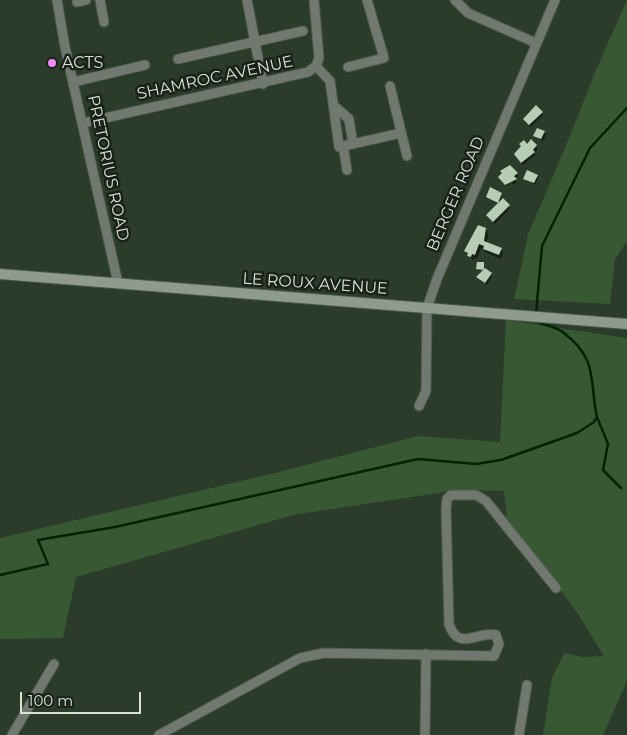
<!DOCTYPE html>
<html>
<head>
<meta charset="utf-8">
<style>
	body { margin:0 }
	#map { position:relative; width:627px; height:735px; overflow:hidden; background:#2c3c2a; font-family:Montserrat,sans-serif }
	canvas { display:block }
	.scale { position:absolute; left:20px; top:692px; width:121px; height:22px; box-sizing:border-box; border:2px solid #d9e3d7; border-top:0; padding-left:6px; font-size:15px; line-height:18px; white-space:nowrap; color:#d9e3d7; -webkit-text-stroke:4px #192119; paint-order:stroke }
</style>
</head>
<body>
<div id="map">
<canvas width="627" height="735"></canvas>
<div class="scale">100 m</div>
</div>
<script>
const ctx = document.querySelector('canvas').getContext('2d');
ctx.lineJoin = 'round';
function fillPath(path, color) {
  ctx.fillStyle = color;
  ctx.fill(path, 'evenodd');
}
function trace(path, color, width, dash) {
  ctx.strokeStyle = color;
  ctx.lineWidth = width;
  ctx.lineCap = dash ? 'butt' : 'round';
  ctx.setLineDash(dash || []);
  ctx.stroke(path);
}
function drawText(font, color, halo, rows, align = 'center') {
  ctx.font = font + ' Montserrat,sans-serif';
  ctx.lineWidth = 5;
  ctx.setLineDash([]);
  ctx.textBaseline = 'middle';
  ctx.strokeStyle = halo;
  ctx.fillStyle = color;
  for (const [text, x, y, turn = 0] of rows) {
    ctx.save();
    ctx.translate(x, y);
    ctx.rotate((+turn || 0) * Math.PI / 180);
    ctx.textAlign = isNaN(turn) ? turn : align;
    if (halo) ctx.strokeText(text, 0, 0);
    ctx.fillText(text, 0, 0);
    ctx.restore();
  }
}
fillPath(new Path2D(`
	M627 0V241L615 259 610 304 514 299 528 235 567 143 596 70Z
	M506 320 627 338V681L603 735H543L552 678 564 653 583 657 604 656 576 611 507 519 504 491 458 490 293 515 76 577 63 638 0 639V538L275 473 418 436 500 442Z`), '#385834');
fillPath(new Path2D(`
	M542 112 543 115 531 127 526 121Z
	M544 132 546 135 543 141 535 136Z
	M531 141 538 149 534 153 535 155 523 165 517 157Z
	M517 174 518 176 515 179 517 182 514 185 511 182 507 186 501 179Z
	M537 176 538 178 535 185 525 178Z
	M501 194 502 199 510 208 495 224 487 216 498 204 487 197Z
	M486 229 488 234 487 243 501 249 503 253 501 259 487 253 481 248 477 259 474 258 473 260 466 251Z
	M491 274 492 276 487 285 478 277Z`), '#0007');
trace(new Path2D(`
	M536 313 542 246 590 148 627 108
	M597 417 608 444 603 470 621 488
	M0 575 48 564 38 540 115 527 418 459 476 464 501 460 577 433 594 422 597 417C589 381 599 360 564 333 556 326 545 326 536 321`), '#002400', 2.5);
fillPath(new Path2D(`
	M536 105 543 112 529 125 523 119Z
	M537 128 545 131 541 139 533 136Z
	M531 139 537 145 533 150 535 152 521 163 514 154 521 146 519 144 524 140 527 144Z
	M510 165 518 173 514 176 517 179 505 185 498 177 502 173 500 171Z
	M527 170 538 175 534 183 523 179Z
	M490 187 502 193 498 203 486 197Z
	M503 198 510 205 493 222 486 215Z
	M478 225 486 228 484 241 502 248 499 255 483 249 484 246 479 244 475 255 472 254 471 257 467 256 468 253 464 251Z
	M477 262H484V270L476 269Z
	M485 268 492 273 485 283 476 277Z`), '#b8cdb6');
const minor = new Path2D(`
	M57 0 65 47 118 283
	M100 0 104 22
	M247 0 263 84
	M455 0 468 13 536 43
	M77 2 86 0
	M178 59 303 31
	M316 66 330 81 339 147 401 133
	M348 67 384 58 367 0
	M73 82 145 65
	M390 86 407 156
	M333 105 349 119 353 144
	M83 123 308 72 316 66 319 58 314 0
	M343 146 347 170
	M419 406 426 391 427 308 437 279 555 0
	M12 735 54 664
	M159 735 300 658 324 653 494 656 499 644 496 635C477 631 458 652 449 624L446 509 447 499 451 495H476L486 501 556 588
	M425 735 426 654
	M519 735 527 685`);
const secondary = new Path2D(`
	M0 274 627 324`);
trace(minor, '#4b5a49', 11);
trace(secondary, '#4b5a49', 12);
trace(minor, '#70786f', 9);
trace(secondary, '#8f9c8d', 10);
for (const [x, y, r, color] of [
	[52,63,5,"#ec8cfb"]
]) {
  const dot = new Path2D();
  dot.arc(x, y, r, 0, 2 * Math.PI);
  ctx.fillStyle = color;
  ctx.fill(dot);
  trace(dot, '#192119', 2);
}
drawText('16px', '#d9e3d7', '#192119', [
	["ACTS",62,63]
], 'left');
drawText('16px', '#d9e3d7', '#192119', [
	["SHAMROC AVENUE",215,78,-12],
	["PRETORIUS ROAD",108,168,78],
	["BERGER ROAD",456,194,-67],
	["LE ROUX AVENUE",315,284,4]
]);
</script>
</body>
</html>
